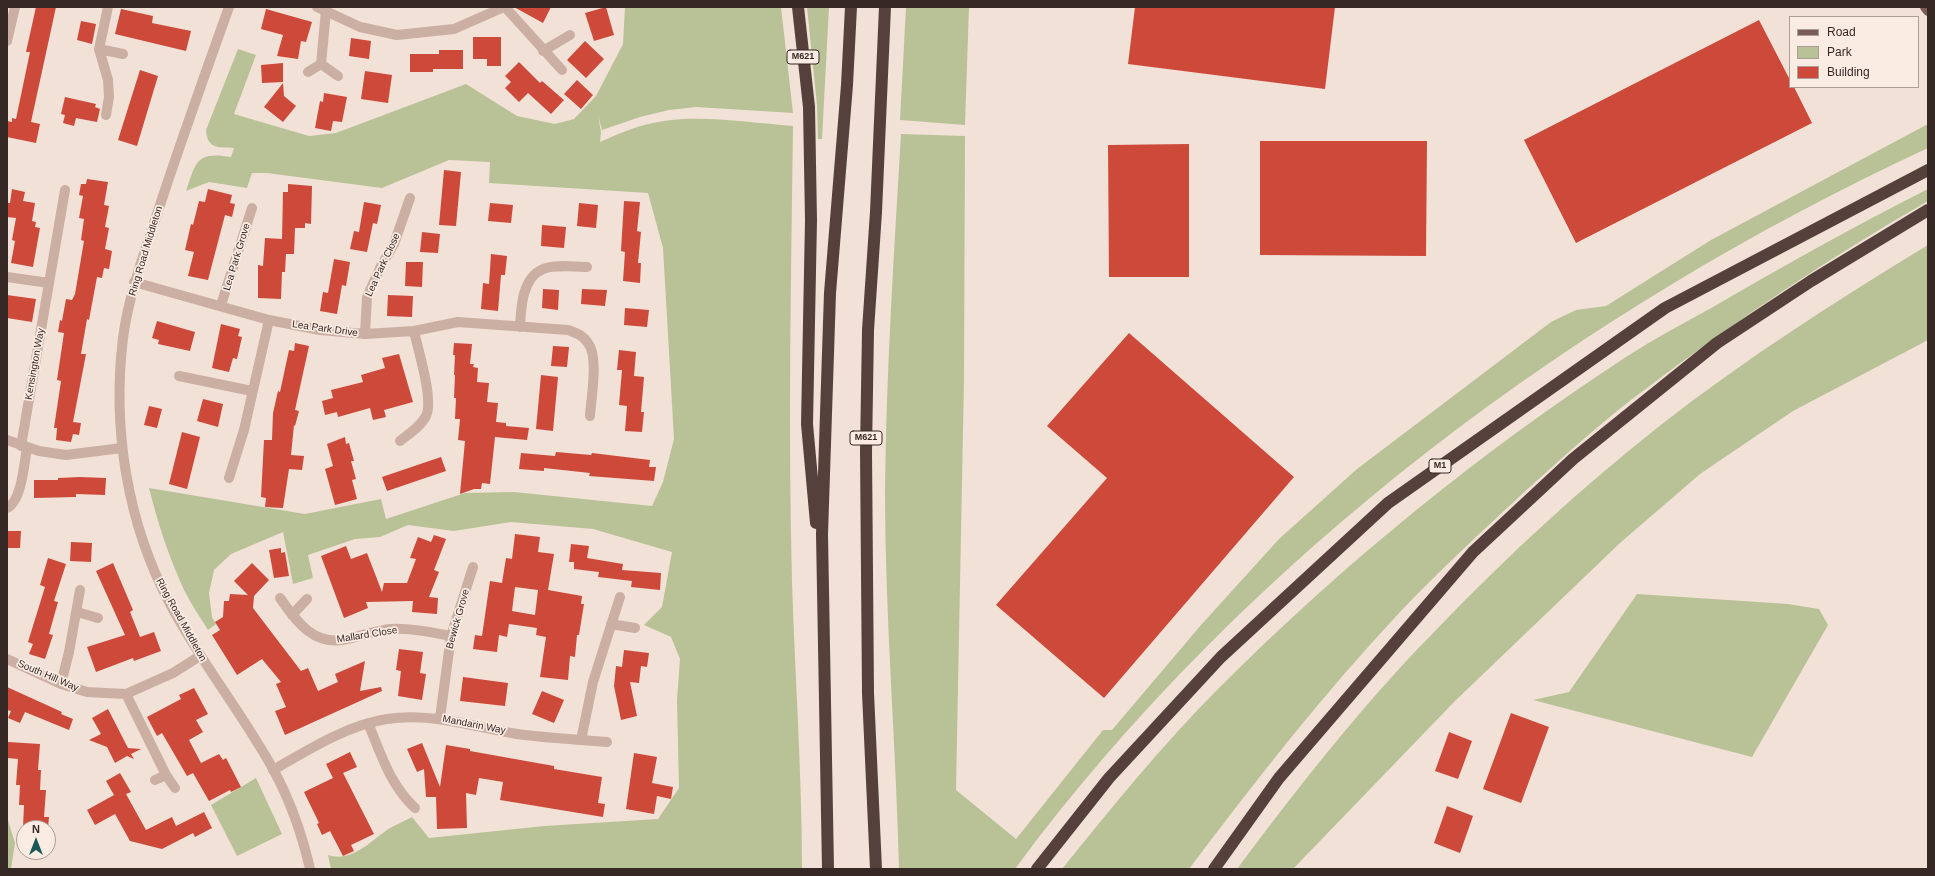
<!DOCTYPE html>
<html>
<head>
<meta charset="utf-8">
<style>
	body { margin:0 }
	#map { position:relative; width:1935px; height:876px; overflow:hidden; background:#f2e1d7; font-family:Helvetica,sans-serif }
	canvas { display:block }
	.frame { position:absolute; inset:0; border:8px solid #352825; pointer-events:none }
	.legend { position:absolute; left:1789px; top:16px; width:130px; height:72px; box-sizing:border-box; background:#faece3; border:1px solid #ab9e97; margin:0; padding:5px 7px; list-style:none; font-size:12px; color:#352825 }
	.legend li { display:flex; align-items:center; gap:8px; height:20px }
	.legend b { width:20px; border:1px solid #ab9e97 }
	.north { position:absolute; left:16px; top:820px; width:40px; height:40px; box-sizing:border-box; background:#faece3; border:1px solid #ab9e97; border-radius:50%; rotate:0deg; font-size:11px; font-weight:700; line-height:16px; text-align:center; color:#352825 }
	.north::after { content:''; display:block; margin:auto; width:14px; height:18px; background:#195854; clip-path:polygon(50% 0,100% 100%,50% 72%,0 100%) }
</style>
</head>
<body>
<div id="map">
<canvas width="1935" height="876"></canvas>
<div class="frame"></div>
<ul class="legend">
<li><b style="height:5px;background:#785c55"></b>Road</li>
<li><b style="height:11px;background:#b9c296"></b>Park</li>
<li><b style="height:11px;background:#cd493a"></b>Building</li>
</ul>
<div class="north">N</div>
</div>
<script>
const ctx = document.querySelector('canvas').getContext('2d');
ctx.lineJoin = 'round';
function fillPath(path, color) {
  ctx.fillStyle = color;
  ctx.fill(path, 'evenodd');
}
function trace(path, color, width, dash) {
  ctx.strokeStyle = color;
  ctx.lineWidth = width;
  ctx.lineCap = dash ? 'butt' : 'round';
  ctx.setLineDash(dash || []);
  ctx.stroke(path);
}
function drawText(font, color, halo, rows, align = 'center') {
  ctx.font = font + ' Helvetica,sans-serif';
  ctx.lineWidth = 3.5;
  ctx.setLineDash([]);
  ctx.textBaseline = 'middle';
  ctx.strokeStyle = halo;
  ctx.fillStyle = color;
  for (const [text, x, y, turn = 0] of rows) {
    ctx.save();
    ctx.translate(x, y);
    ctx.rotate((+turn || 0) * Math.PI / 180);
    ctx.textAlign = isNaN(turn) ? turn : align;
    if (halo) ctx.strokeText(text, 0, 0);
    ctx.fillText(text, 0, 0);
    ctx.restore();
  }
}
fillPath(new Path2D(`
	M625 7H781L793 113 696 107 669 110 640 117 602 130 598 115 601 132 600 142C620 133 641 124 664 121 704 115 751 123 793 126 791 278 788 430 792 582 795 677 802 773 802 869H331L328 855C353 863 371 840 390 828 397 824 405 821 412 817L429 838 544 826 658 819 679 788 677 700 680 659 671 637 644 625 662 607 672 552 593 529 511 522 454 531 408 525 380 537 355 539 308 555 313 578 293 584 283 532 231 554 214 570 209 593 212 617 216 624 208 630C200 617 191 604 184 590 169 557 158 524 149 488L305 514 381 499 386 519 465 493 514 492 652 506 663 482 674 439 663 248 648 193 489 183 490 162 449 160 382 188 267 173H252L247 188 209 182 186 191C196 162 196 151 231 157L234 148C220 147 207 150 206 130L238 49 256 55 234 114 309 136 336 133 466 84 517 116 555 124 574 119 596 96 623 44Z
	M807 7H829L822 139H818L817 105Z
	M906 7H969L965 125 900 120Z
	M1928 124V148C1577 311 1247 556 1015 869H899C896 743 885 618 885 492 886 373 894 253 901 134L965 136 964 379 956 790 1016 839 1103 730H1112L1201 625 1279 539 1357 469 1551 322 1576 310 1606 306 1711 240Z
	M1928 189V201C1831 257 1736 320 1647 388 1602 421 1561 459 1520 496 1479 534 1439 571 1400 612 1324 693 1256 780 1189 869H1062C1112 807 1163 744 1219 688 1343 564 1479 453 1626 357 1654 339 1684 323 1713 307 1783 266 1855 226 1928 189Z
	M1928 245V340L1793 411 1700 474 1620 543 1455 701 1293 869H1237C1299 786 1363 704 1436 630 1506 557 1582 487 1662 424 1747 358 1837 300 1928 245Z
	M1637 594 1788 604 1819 609 1828 625 1752 757 1533 700 1569 692Z
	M256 778 282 834 237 856 211 805Z
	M7 817 15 843 11 869H7Z`), '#b9c296');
fillPath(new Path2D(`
	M36 7H56L31 122 40 124 36 143 7 137V121L12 122V118L16 119 30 52H26Z
	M514 7H551L543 23Z
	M606 7 614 35 594 41 585 13Z
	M1135 7H1335L1325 89 1128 64Z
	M121 9 153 16 152 23 191 31 186 51 115 34Z
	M266 9 312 22 306 42 301 41 298 59 277 56 283 35 261 29Z
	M1759 20 1790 80V87H1794L1812 123 1576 243 1524 140Z
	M81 21 96 24 92 44 77 40Z
	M473 37H501V66H487V59H473Z
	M351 38 371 41 369 59 349 56Z
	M585 41 604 59 586 78 567 60Z
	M439 50H463V69H433V72H410V54H439Z
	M519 62 540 83 542 81 564 100 551 114 528 93 519 102 505 88 511 82 505 76Z
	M283 63V82L262 83 261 65Z
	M140 70 158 76 137 146 118 140Z
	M365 71 392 75 388 103 361 99Z
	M577 80 593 95 581 109 564 94Z
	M283 83 284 96 296 106 283 122 264 107Z
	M324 93 347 97 342 122 333 121 331 131 315 128 320 101 323 102Z
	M65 97 96 104 95 107 100 109 97 122 76 118 74 126 63 123 65 115 61 114Z
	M1260 141H1427L1426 256 1260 255Z
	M1189 144V277H1109L1108 145Z
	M444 170 461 172 456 226 439 225Z
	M87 179 108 182 104 205 109 206 105 227 109 228 105 249 112 251 109 269 104 268 102 278 97 277 89 320 87 319 81 354H86L73 422 81 423 79 435 73 434 71 442 56 440 57 428H54L61 381 57 380 64 333 58 332 60 320 62 321 66 299 72 300 75 294 84 241 81 240 84 219 79 218 83 196 79 195 81 184H86Z
	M288 184 312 186 311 224 305 223V228H295L294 254H286L285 272H282L281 299 258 298V265L263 266 265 238 282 239 283 192H288Z
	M12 189 25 192 23 201 35 203 32 221 36 222 35 227 40 228 33 267 11 263 15 241 12 240 16 218 7 217V203H10Z
	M208 189 232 195 230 203 235 204 232 217 225 215 208 280 188 276 194 252 185 250 191 224 193 225 199 201 205 202Z
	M624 201 640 202 637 231 641 232 638 263H641L640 283 623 281 625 252 621 251Z
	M364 202 381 205 377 224 373 223 367 252 350 249 354 231 359 232Z
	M490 203 513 205 511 223 488 221Z
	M579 203 598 205 596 228 577 226Z
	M542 225 566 227 564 248 541 246Z
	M422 232 440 234 438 253 420 252Z
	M491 254 507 256 505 275H501L498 311 481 309 483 283 489 284Z
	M334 259 350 262 346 286 342 285 337 314 320 311 323 292 328 293Z
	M406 262H423L422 287 405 286Z
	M543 289 559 290 558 310 542 308Z
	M582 289 607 290 605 306 581 304Z
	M7 295 36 299 32 322 7 318Z
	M388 295 413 296 412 317 387 316Z
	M625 308 649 310 647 327 624 325Z
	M157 321 195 332 190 351 158 344 159 340 152 338Z
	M221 324 240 329 238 336 242 337 237 359 233 358 229 372 212 368Z
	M1129 333 1294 477 1104 698 996 605 1107 478 1047 426Z
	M295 343 309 346 295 410 299 411 295 426 294 425 291 455 304 456 302 470 289 469 283 508 265 507 266 498 261 497 264 440H272L273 413 278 391 280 392 289 350 294 351Z
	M454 343 472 344 470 364H474L473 367 478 368 477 382 489 383 487 402 498 403 496 422 506 423V426L529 428 527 440 495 437 490 484 482 483 481 489H474L460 494 465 441 458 440 460 419H455L456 398H454L455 375H454L455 355H453Z
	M553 346 569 347 567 367 551 366Z
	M619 350 636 352 634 376 644 377 641 412H644L642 432 625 431 627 406 619 405 622 370H617Z
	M399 354 413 402 384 410 386 417 373 420 370 408 338 417 337 412 325 415 322 401 333 398 331 390 363 382 361 375 385 368 382 358Z
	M541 375 558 377 553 431 536 429Z
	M203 399 223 404 218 427 197 421Z
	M149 406 162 409 157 428 144 425Z
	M182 432 200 437 187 489 169 484Z
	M345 437 346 444 349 443 354 461H351L356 479 352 480 357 499 335 505 325 469 333 466 327 444Z
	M556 452 591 455 592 453 650 460 649 467H656L654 481 589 476 590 473 544 468V471L519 469 521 453 555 456Z
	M441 457 446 471 387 491 382 477Z
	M80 477 106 478 105 495 76 494V497L34 498V480H58V478Z
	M7 531H21L20 548H7Z
	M515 534 540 537 538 552 554 554 548 590 582 596 581 604H584L579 635H577L575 657 570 656 568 680 540 677 546 637 536 635 537 628 509 624 507 637 499 635 497 652 473 649 475 635 482 636 490 581 502 583 506 558 512 559ZM515 587 538 590 535 615 512 611Z
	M434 535 446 539 434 570 439 572 429 597 438 598 437 614 412 612 413 601 366 602 368 608 344 618 321 556 346 546 351 559 367 553 382 592 384 583H407L416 559 410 558 418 537 431 542Z
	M71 542 92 543 91 562 70 561Z
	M571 544 589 546 587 558 623 564 622 570 661 573 660 590 631 587 632 581 598 577 599 572 574 569V562H569Z
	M281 548V553L285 552 289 576 274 578 269 550Z
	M48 558 66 564 54 601 58 602 49 634 53 635 45 659 29 654 33 644 28 642 45 587 40 585Z
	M113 563 133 610 130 612 140 637 154 632 161 651 134 661 133 658 96 672 87 647 125 635 96 571Z
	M252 563 269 580 254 596 253 608 301 671 308 668 318 691 338 682 335 674 365 661 360 691 381 687 382 691 285 735 275 711 286 707 276 684 281 682 262 659 237 675 212 635 220 630 215 622 223 617 224 601H229L230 594 248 595 234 581Z
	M399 649 423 652 420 673 426 674 422 700 398 696 401 671 396 670Z
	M624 650 649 653 647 667 641 666 639 683 630 682 637 716 621 720 614 686 616 666 622 667Z
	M463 677 508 683 505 706 460 701Z
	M7 687 62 712 61 714 73 719 69 730 25 712 20 723 8 718 11 711 7 710Z
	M194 688 208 714 196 720 203 732 189 740 201 763 219 754 223 760 226 758 241 787 231 792 230 790 209 801 193 773 187 776 162 733 157 736 147 717 181 699 179 695Z
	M542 691 564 700 554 723 532 714Z
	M108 709 128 748 141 749 131 754 134 759 127 756 115 763 107 747 89 740 101 734 92 718Z
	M1511 713 1549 727 1521 803 1483 789Z
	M1449 732 1472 741 1458 779 1435 771Z
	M8 742 40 744 38 770H41L40 790H46L44 817H49L48 828H23L24 805H19L20 785H16L18 759 7 758Z
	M422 743 440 787 446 745 470 749V751L554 766V769L602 777 598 803 605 804 603 817 500 800 503 782 479 778 476 795 466 793 467 828 437 829 436 797H426L424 769 417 772 407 749Z
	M350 752 357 767 343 773 374 834 351 845 354 851 343 856 330 831 322 835 317 824 319 823 304 792 333 778 326 764Z
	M634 753 657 757 652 783 673 787 671 799 657 796 654 814 626 809Z
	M120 773 131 792 126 794 146 830 172 817 176 826 204 812 212 828 195 837 193 833 162 849 130 841 115 814 95 825 87 810 114 795 106 781Z
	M1447 806 1473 816 1460 853 1434 843Z`), '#cd493a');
trace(new Path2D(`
	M317 7 360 27 397 35 454 29 504 7
	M505 7 562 70
	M326 11 321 64 338 76
	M7 41 15 7
	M99 49 123 54
	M543 51 570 35
	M308 72 321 64
	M106 115 109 97 108 80 99 49 108 7
	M7 277 49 283
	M134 282 269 320 320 330 365 334 414 331 458 322 568 330C576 333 583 335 588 343 599 357 591 398 590 416
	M221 305 252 208
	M520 327C521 307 522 278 543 269 556 264 574 267 587 267
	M365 334 367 297 381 266 394 244 410 198
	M179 376 252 391
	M7 440 39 451 66 455 122 448
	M400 441C409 434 421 426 426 416 434 400 418 350 414 331
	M21 446 65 190
	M229 478 244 430 269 320
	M7 508C22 501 24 463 27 448
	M280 598C297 622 314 647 348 639 362 635 376 631 390 629 411 628 430 632 451 636
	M77 612 98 618
	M292 615 307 599
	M611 624 635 628
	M7 659 61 684 87 692 126 694 173 673 200 656
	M61 684 69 652 80 590
	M126 694 166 775 175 788
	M440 718 451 636 473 567
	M368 723C381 754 390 785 415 808
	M581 740 607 742
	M273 770C308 750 347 725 387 719 431 712 474 727 517 734 538 737 560 738 581 740L593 682 620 597
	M155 780 166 775`), '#cbafa2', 10);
trace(new Path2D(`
	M229 7C205 74 181 141 159 208 145 251 129 293 123 338 112 428 127 523 170 604 200 661 242 713 273 769 290 800 302 834 310 869`), '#cbafa2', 10);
trace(new Path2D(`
	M1925 7 1928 11`), '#785c55', 10);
trace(new Path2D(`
	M798 7 809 107 811 220 807 424 816 523
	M828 869 822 534 830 293 847 85 851 7
	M876 869 868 693 866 451 868 330 876 212 885 7
	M1037 869 1109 778 1221 657 1388 503 1665 308 1928 170
	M1214 869 1279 778 1473 552 1573 459 1717 343 1811 281 1928 210`), '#56403c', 12);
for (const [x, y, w] of [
	[803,57,32],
	[866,438,32],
	[1440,466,22]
]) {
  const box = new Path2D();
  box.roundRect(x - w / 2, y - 7, w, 14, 3);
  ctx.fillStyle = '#faece3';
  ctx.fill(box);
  trace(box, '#352825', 1);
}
drawText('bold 9px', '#352825', null, [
	["M621",803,57],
	["M621",866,438],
	["M1",1440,466]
]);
drawText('10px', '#352825', '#faece3', [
	["Ring Road Middleton",146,251,-73],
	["Lea Park Grove",237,257,-73],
	["Lea Park Close",383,265,-65],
	["Lea Park Drive",325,329,8],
	["Kensington Way",35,364,-80],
	["Bewick Grove",458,619,-74],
	["Ring Road Middleton",181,620,61],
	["Mallard Close",367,635,-9],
	["South Hill Way",48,676,23],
	["Mandarin Way",474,725,11]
]);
</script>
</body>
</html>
